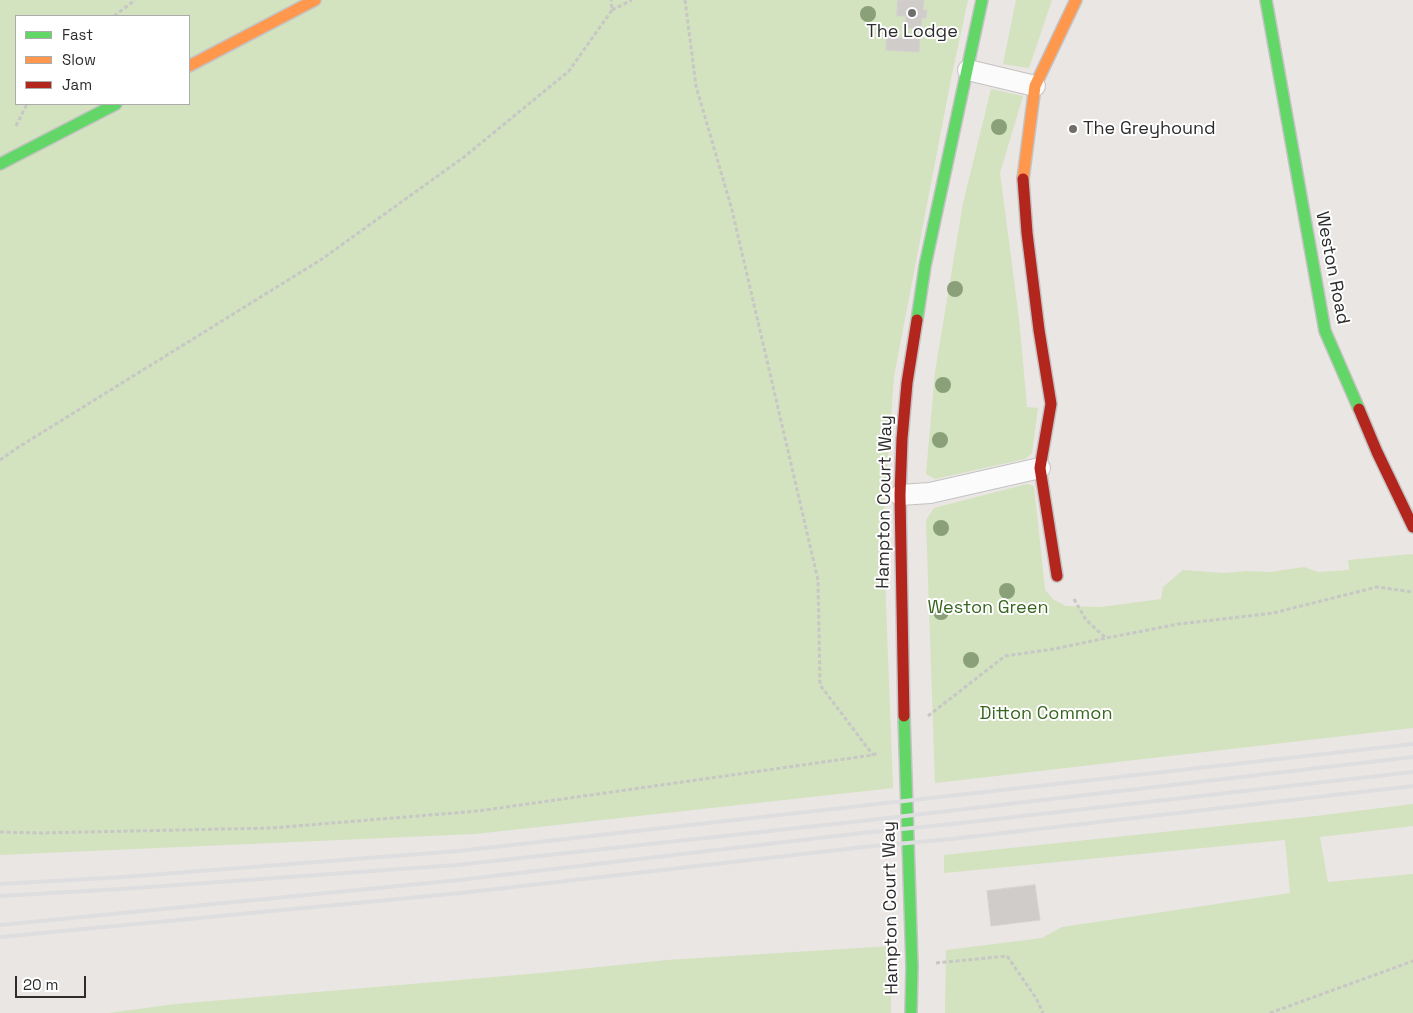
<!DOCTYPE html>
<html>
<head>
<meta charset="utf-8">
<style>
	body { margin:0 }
	#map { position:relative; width:1413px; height:1013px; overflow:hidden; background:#eae6e3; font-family:"Space Grotesk",sans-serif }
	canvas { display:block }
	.legend { position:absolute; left:15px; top:15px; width:175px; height:90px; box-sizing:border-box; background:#fff; border:1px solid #ababab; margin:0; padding:6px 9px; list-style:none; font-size:15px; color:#2d2d2d }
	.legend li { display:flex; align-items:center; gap:10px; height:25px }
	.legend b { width:25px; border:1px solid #ababab }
	.scale { position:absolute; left:15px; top:976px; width:71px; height:22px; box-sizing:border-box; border:2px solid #2d2d2d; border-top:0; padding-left:6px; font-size:15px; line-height:18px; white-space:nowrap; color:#2d2d2d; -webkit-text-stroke:4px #fff; paint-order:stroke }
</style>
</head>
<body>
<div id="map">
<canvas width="1413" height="1013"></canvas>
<ul class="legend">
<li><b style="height:6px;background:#63d668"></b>Fast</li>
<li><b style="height:6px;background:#ff974d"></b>Slow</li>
<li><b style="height:6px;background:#b3261e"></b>Jam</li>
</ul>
<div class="scale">20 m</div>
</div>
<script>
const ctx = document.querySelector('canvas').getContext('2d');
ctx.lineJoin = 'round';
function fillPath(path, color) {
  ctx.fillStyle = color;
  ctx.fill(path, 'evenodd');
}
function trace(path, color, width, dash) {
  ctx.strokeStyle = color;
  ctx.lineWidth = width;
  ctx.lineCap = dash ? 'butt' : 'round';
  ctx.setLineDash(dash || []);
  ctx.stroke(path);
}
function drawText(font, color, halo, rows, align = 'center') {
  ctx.font = font + ' "Space Grotesk",sans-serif';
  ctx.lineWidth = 4;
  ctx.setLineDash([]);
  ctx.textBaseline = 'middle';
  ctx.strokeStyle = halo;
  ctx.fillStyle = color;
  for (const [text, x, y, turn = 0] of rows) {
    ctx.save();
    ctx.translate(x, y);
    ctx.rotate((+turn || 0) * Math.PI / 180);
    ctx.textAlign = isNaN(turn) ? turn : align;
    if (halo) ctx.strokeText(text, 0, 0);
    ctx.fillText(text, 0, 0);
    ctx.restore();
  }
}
fillPath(new Path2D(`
	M0 0H968L952 74 894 376 883 526 893 788 475 834 0 855ZM16 16H189V104H16Z
	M1016 0H1052L1029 68 1003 64Z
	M991 89 1023 96 1000 173 1019 318 1027 407 1038 408 1032 453 1025 459 935 479 926 474 935 372 963 203Z
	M1027 484 1034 486 1045 590 1054 600 1066 606 1101 607 1161 599 1163 587 1183 570 1223 573 1247 571 1270 572 1304 567 1318 572 1349 570 1348 560 1412 554 1413 555V728L935 783 926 520 934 508Z
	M1413 804V826L1320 837 1328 882 1413 874V1013H945L946 950 1042 938 1062 927 1290 893 1285 840 944 873V855L1316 816Z
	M891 946V1013H108L176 1004 541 973 667 960Z`), '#d3e2bf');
const building = new Path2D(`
	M898 0H924L923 10H927L926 18H922L921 29 905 28 906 16H897Z
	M887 37 920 38 919 52 886 50Z
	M1035 885 1040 920 991 926 987 891Z`);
fillPath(building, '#cfccca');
trace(building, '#d5d2cf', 1);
const street = new Path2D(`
	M968 70 1035 86
	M900 495 930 493 1040 468`);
const fast = new Path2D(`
	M1266 0 1325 331 1359 409
	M0 164 116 104
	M917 320 925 266 982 0
	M904 716 912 966 911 1013`);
const slow = new Path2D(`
	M189 66 315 0
	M1023 179 1035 86 1076 0`);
const jam = new Path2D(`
	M1023 179 1027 233 1039 330 1051 404 1040 468 1057 576
	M1359 409 1377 452 1413 527
	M904 716 900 495 902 439 907 383 917 320`);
trace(street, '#c4c3c3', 22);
trace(fast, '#c4c3c3', 14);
trace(slow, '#c4c3c3', 14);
trace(jam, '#c4c3c3', 14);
trace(new Path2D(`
	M685 0 696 86 732 210 818 580 820 685 873 755
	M612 10 632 0
	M114 16 135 0
	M16 126 27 104
	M0 460 17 448 322 259 464 157 569 71 612 10 611 0
	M1074 599 1086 620 1106 638 1179 624 1273 613 1377 587 1413 592
	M928 716 1005 656 1054 649 1106 638
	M0 832 40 833 272 828 478 811 873 755 879 752
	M936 963 1007 956 1036 998 1043 1013
	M1270 1013 1413 961`), '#c7c7c6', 3, [4, 2.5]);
trace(street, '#fcfbfb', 20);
trace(fast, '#63d668', 11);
trace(slow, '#ff974d', 11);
trace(jam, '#b3261e', 11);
trace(new Path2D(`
	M0 884 123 877 458 851 1413 744
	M0 896 121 889 456 865 862 821 1413 757
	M0 925 459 880 862 833 952 824 1413 772
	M0 937 461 893 864 847 951 839 1413 786`), '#dedee0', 4);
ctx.fillStyle = '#89a078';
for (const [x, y] of [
	[868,14],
	[999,127],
	[955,289],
	[943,385],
	[940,440],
	[941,528],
	[1007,591],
	[941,612],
	[971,660]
]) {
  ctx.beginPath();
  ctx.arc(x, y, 8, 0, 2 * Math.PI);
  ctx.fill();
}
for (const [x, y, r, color] of [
	[912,13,5,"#6f6e6d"],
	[1073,129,5,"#6f6e6d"]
]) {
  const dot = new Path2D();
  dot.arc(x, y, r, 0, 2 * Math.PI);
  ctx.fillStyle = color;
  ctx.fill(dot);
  trace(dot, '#fff', 2);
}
drawText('18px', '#2d2d2d', '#fff', [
	["The Lodge",912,32],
	["The Greyhound",1083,129,"left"]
]);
drawText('18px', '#2d2d2d', '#fff', [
	["Weston Road",1332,268,79],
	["Hampton Court Way",885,502,-89],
	["Hampton Court Way",891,908,-91]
]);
drawText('18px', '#396620', '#fff', [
	["Weston Green",988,608],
	["Ditton Common",1046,714]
]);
</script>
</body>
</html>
